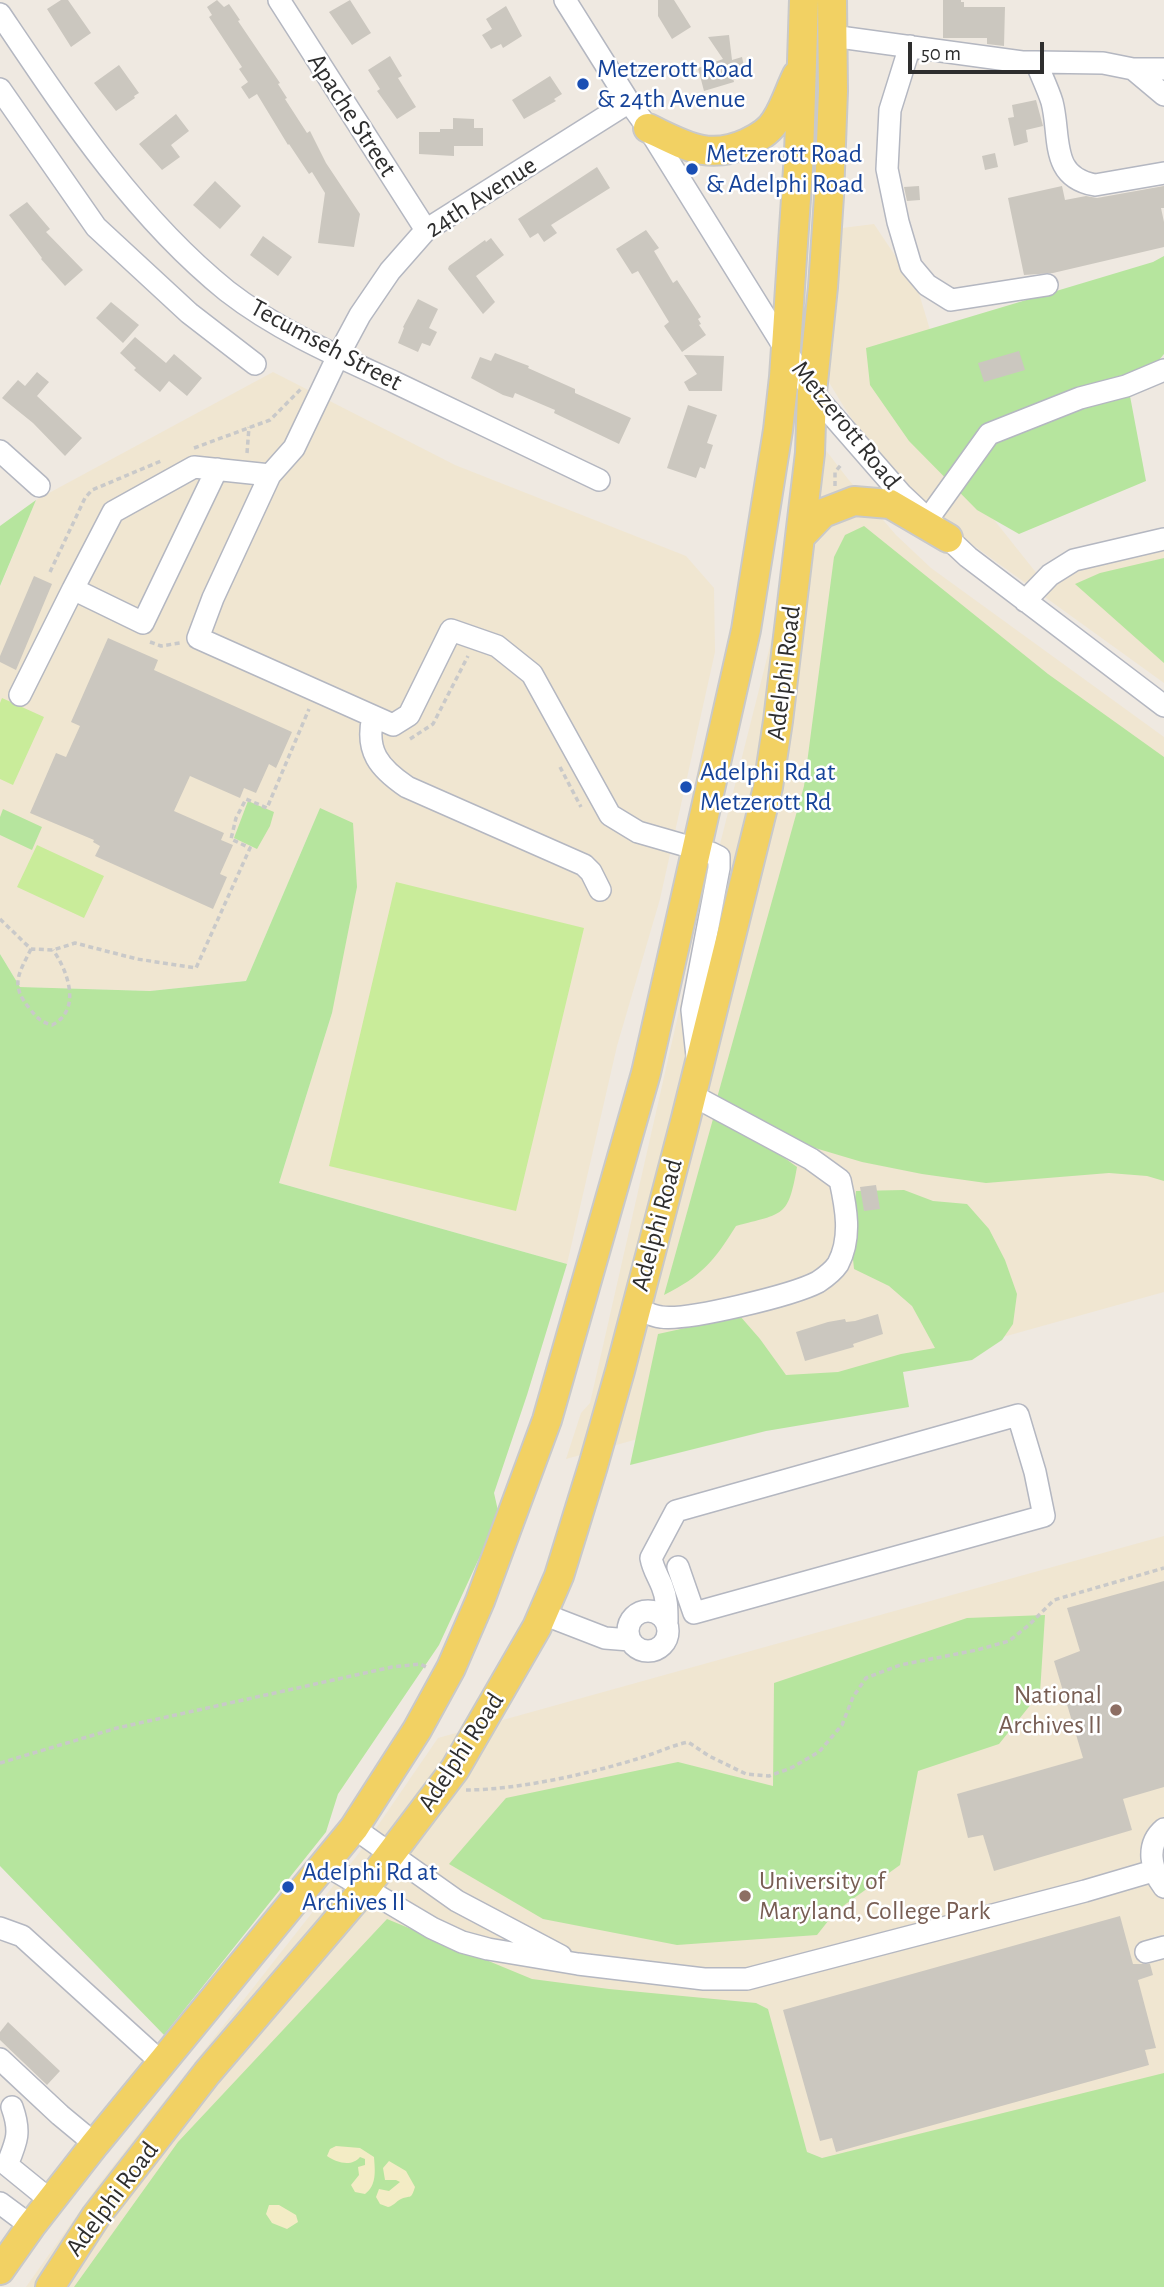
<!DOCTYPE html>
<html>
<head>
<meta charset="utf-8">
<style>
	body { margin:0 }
	#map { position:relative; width:1164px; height:2287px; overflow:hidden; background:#efe9e1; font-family:"Alegreya Sans",sans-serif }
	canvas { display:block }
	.scale { position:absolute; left:908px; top:42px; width:136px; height:32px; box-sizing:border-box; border:4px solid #2e2e2e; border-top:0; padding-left:9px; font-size:21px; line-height:24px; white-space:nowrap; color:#2e2e2e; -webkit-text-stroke:5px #fff; paint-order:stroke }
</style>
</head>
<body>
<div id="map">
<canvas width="1164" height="2287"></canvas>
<div class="scale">50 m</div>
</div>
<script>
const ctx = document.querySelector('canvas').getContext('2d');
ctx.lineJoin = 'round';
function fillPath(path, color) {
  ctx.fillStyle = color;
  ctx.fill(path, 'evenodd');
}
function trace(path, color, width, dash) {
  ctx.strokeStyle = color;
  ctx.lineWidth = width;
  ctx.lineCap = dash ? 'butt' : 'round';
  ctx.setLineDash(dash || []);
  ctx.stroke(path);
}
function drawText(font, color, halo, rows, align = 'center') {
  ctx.font = font + ' "Alegreya Sans",sans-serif';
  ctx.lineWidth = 5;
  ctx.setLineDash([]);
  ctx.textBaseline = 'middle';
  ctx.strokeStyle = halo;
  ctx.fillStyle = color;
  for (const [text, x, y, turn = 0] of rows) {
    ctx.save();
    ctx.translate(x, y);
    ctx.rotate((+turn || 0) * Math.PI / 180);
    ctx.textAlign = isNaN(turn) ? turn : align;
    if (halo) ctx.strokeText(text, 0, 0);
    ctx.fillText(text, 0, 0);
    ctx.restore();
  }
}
fillPath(new Path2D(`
	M874 224 918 290 983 506 1038 575 1164 532V683L952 530 924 506 862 434 844 407 827 379 818 231Z
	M273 372 455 465 686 556 714 588 715 652 660 899 617 1046 567 1264 279 1183 332 1013 320 808 246 981 150 991 20 987 0 954V587L36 500Z
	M821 444 848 479 896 535 931 568 1164 737V1292L566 1459 581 1413 590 1403 689 967Z
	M1164 1536V2287H26L99 2184 359 1853 438 1738Z`), '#f0e6d1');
fillPath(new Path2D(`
	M1164 256V354L1130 396 1146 481 1019 534 977 510 909 441 870 385 866 348 1153 262Z
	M36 500 0 586V526Z
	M864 526 1048 674 1164 757V1181L1147 1176 1109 1173 986 1183 922 1174 862 1162 815 1148 717 1098 804 786 834 557 845 535Z
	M1164 558V663L1075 584 1100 573Z
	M248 801 274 812 270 826 257 849 234 838Z
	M320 808 353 823 357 887 332 1013 279 1183 567 1264 527 1395 494 1493 499 1515 439 1645 338 1794 326 1832 164 2035 0 1866V954L20 987 150 991 246 981Z
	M3 809 42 827 32 850 0 835V817Z
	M713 1119 764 1143 797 1167C788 1218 784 1213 736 1226 714 1261 702 1276 664 1295Z
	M904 1190 933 1201 967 1204 989 1229 1005 1260 1017 1294 1013 1324 1002 1340 972 1360 903 1372 909 1407 766 1431 630 1465 658 1334 740 1316 760 1339 786 1375 838 1372 901 1354 935 1348 912 1306 889 1286 854 1269 851 1239 856 1191Z
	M1045 1615 1040 1693 999 1744 918 1771 900 1865 836 1911 817 1935 677 1945 543 1919 449 1864 506 1798 678 1762 773 1786 774 1683 967 1618Z
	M387 1919 532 1979 609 1989 756 2003 768 2009 807 2152 822 2158 1164 2073V2287H74L178 2142Z`), '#b6e59e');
fillPath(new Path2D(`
	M336 2146 360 2148 374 2157C375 2171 377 2185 365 2194L355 2192 351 2185 359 2175 358 2167 365 2165V2159L360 2157C352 2167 337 2163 327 2156L330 2149Z
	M389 2161 406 2171 415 2187C411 2200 411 2195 401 2199 396 2201 394 2206 388 2207L380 2204 376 2197 379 2189 389 2191 400 2182 396 2180H385L383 2168Z
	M269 2205H279L296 2215 298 2222 287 2229 272 2223 266 2214Z`), '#f3ecc5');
fillPath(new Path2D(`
	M2 698 44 717 13 785 0 779V703Z
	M37 845 104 876 84 918 17 887Z
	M396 882 584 928 516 1211 329 1166Z`), '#c9ec9a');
fillPath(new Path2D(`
	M61 0H68L91 33 71 47 47 9Z
	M217 0 224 7 229 4 240 20 238 21 280 83 278 84 287 98 285 99 307 133 310 131 326 163 360 214 354 247 318 243 325 193 312 172 309 174 289 144 288 145 257 94 249 99 241 87 248 82 239 69 242 67 209 17 212 15 207 7Z
	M350 0 371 33 352 45 329 12Z
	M658 0H674L691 27 672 39 658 16Z
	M943 0H961V2H964V7H1005L1004 46 987 44V38H943Z
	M506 6 522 36 503 48 501 44 491 49 482 35 492 29 486 19Z
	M729 35 732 60 742 57 745 71 732 74 734 82 704 91 698 68 723 59 708 37Z
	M390 56 402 76 398 78 416 107 397 119 377 91 380 89 368 70Z
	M119 65 139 93 134 96 135 98 116 111 94 83Z
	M550 76 562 94 554 99 556 101 524 119 512 100Z
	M1036 100 1043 126 1026 130 1028 142 1014 146 1008 118 1014 117 1012 105Z
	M176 114 189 131 171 145 180 157 162 170 139 144Z
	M453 118 474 119V128H483V146H454V156L419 154V132H440V129H453Z
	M995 153 998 167 985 170 982 156Z
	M597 167 610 188 551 225 557 233 544 242 538 233 530 238 518 219Z
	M215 181 241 206 220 229 193 205Z
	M919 186 920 200 907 201 904 187Z
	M1062 186 1065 200 1086 196 1097 198 1164 186V208H1161L1164 222V247L1053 273 1024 275 1008 198Z
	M27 202 50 229 46 232 83 270 65 286 41 259 42 258 9 215Z
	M646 230 659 248 654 251 673 283 677 280 701 317 698 319 701 324 699 325 706 335 682 352 664 326 669 322 638 271 632 274 616 249Z
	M263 236 292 257 278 276 250 255Z
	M491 238 504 255 476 276 495 302 483 314 448 269 449 266 485 240 486 242Z
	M418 299 438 309 429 328 437 332 430 346 422 343 418 352 398 343 404 328 403 327Z
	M111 302 139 325 123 343 96 318Z
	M135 337 166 363 174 354 202 378 187 396 169 381 160 392 134 370 136 368 120 353Z
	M1019 351 1025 370 984 382 978 363Z
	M495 353 529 366 528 368 575 389V393L631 418 619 444 554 413 555 410 515 393 513 398 503 395 471 378 480 357 491 361Z
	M684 355 724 356 722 391H689L684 382 697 374Z
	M37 372 49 382 37 396 82 438 65 456 33 423 2 398 18 380 25 386Z
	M688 405 717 415 707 443 713 445 705 469 700 467 696 478 667 468Z
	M34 576 52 584 16 670 0 662V656Z
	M108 638 158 660 154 670 292 732 276 768 269 764 256 793 244 788 240 798 190 776 174 811 224 833 221 840 233 845 220 874 227 877 213 909 95 856 100 846 93 842 94 840 30 813 56 753 66 757 80 726 71 722Z
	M876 1185 880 1209 864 1211 860 1187Z
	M878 1314 883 1334 853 1344 854 1347 805 1361 796 1332 828 1322 845 1319 846 1322 855 1321Z
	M1164 1581V1787L1123 1799 1132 1830 994 1871 983 1835 968 1838 957 1794 1083 1758 1054 1661 1080 1651 1067 1608Z
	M1120 1916 1133 1964H1150L1153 1975 1138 1980 1156 2048 1145 2050 1149 2065 836 2152 832 2138 820 2141 783 2010Z
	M8 2022 60 2071 47 2085 0 2040V2032Z`), '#cbc7bf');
const minor = new Path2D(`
	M279 0 426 230
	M565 0 629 102 648 128 812 392 901 494 968 557 1164 706
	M0 14C66 112 134 216 227 291 277 330 337 356 394 382 462 415 531 447 599 480
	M832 36 1022 62H1036C1041 75 1048 89 1052 102 1061 136 1049 177 1095 185L1164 173
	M910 46 890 110 887 169 898 222 911 266 927 285 951 300 1047 285
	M1036 62 1103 63 1133 69 1164 95
	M1133 69H1164
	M0 89 96 227 189 313 255 364
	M629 102 426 230 390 271 360 315 338 356 294 448 270 475 213 598 198 638 393 725 409 715 451 630 497 646 532 674 610 815 638 832 711 853 719 857V868L692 1010 697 1056
	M0 451 39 486
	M217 469 143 623 73 589 113 512 194 467 270 475
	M928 519 989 434 1080 398 1126 386 1164 370
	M1025 601 1050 575 1074 560 1164 539
	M20 695 73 589
	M373 717C365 751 379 768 407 787L584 865 591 872 600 890
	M635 1308C643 1311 652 1316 661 1317 688 1321 793 1295 818 1282 824 1278 834 1270 838 1264 852 1238 846 1207 840 1180L811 1159 692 1095
	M628 1631a20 20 0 1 1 40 0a20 20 0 1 1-40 0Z
	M543 1614 605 1638 630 1640
	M667 1622C667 1609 667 1598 662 1586 658 1576 653 1569 651 1558L676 1511 1018 1415 1035 1472 1044 1516 694 1613 678 1567
	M354 1828 457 1901 561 1956
	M1164 1829C1145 1845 1151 1870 1164 1887
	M324 1864 432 1928 462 1942 488 1949 578 1964 704 1979H747L1085 1891 1153 1871
	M0 1928 22 1936 161 2062
	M1146 1952 1164 1947
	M0 2059 60 2115 95 2144
	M12 2107C21 2132 17 2141 7 2165L50 2200
	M0 2203 31 2226`);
const major = new Path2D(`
	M648 128C684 145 708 161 747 143 758 138 770 131 776 120 785 106 790 89 797 75
	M800 537 823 513 854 501 890 504 948 538
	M0 2270 31 2226 95 2144 354 1828 417 1730 451 1668 480 1601 547 1420 646 1073 746 630 778 430 784 377 799 154 804 0
	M50 2287 96 2216 207 2073 365 1888 455 1769 537 1627 559 1576 593 1466 620 1371 686 1118 768 787 778 721 810 453 812 392 823 287 829 196 833 91 832 0`);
trace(minor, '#b4b7c1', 24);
trace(major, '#c9c9c9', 32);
trace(new Path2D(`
	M194 448 270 420 301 389
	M247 453 249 427
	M835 486V472L841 465
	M50 572 85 498 92 490 161 461
	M150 642 161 646 180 643
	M410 739 433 724 468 656
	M560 767 581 807
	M0 919 31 949 53 950 75 943 137 959 196 968 250 848 231 839 236 818 246 799 267 808 309 709
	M31 949C18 975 10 985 30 1009 37 1018 41 1022 52 1025 82 1010 68 971 53 950
	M0 1763 117 1728 392 1667 420 1664 426 1667
	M466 1790C516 1790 588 1774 637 1759 654 1754 670 1746 688 1742L709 1756 746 1774 769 1776 791 1768 819 1752 842 1725 853 1697 866 1678 900 1665 977 1650 1009 1641 1029 1625 1054 1600 1164 1568`), '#c9c9c9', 3.5, [5, 3.5]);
trace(minor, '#fff', 21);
trace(major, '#f2d163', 28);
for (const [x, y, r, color] of [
	[583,84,7,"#1a4fb4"],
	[692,169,7,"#1a4fb4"],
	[686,787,7,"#1a4fb4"],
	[1116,1710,7,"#8d6e63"],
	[288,1887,7,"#1a4fb4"],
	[745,1896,7,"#8d6e63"]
]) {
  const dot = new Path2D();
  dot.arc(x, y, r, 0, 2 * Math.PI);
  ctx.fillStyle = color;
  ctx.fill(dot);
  trace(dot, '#fff', 2.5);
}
drawText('26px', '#164399', '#fff', [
	["Metzerott Road",597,69],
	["& 24th Avenue",597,99],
	["Metzerott Road",706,154],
	["& Adelphi Road",706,184],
	["Adelphi Rd at",700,772],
	["Metzerott Rd",700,802],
	["Adelphi Rd at",302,1872],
	["Archives II",302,1902]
], 'left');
drawText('26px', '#2e2e2e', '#fff', [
	["Apache Street",352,115,57],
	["24th Avenue",481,197,-33],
	["Tecumseh Street",326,345,28],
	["Metzerott Road",846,425,51],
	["Adelphi Road",784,673,-83],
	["Adelphi Road",657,1225,-75],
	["Adelphi Road",461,1752,-57],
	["Adelphi Road",112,2199,-53]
]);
drawText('26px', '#785e54', '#fff', [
	["National",1102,1695],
	["Archives II",1102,1725],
	["University of",759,1881,"left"],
	["Maryland, College Park",759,1911,"left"]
], 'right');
</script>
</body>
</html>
